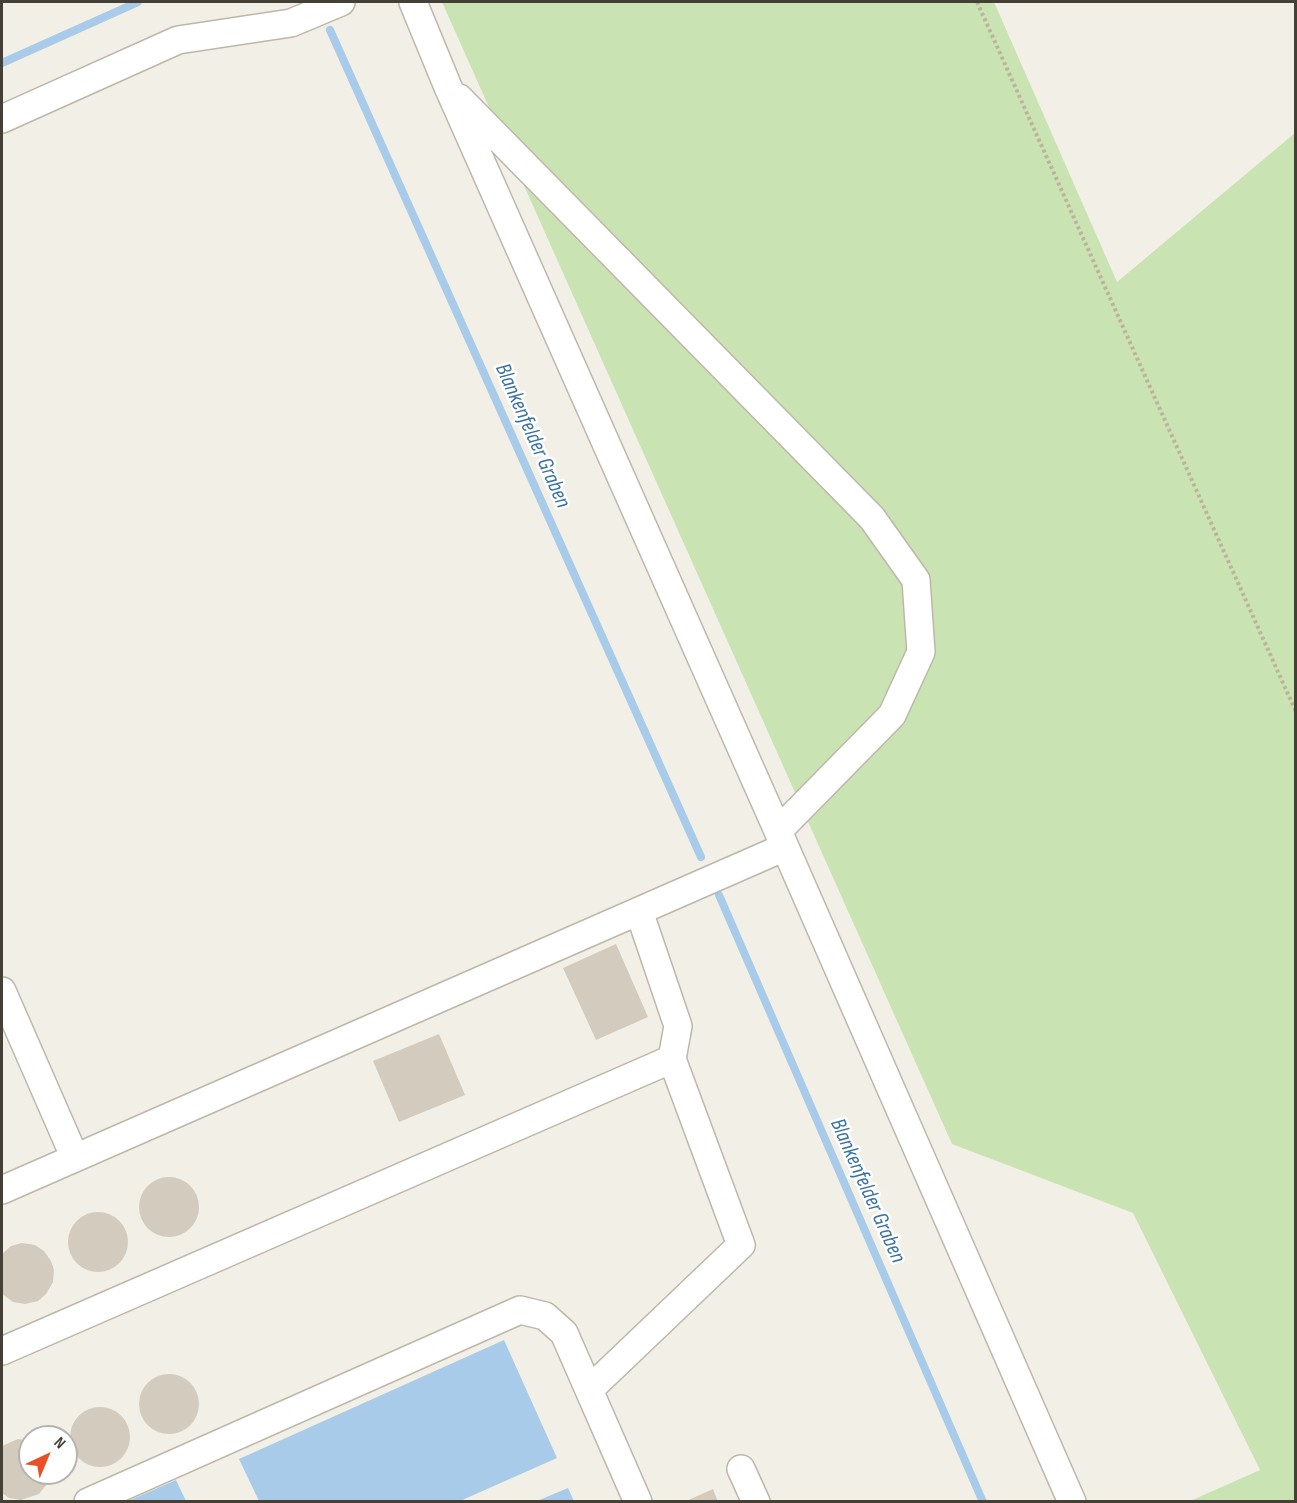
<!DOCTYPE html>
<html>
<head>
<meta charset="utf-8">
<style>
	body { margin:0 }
	#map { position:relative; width:1297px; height:1503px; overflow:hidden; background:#f2efe7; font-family:"Sofia Sans Condensed",sans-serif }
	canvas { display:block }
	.frame { position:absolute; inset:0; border:3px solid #444036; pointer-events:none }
	.north { position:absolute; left:18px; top:1425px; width:60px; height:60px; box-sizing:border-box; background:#fff; border:2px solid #b4b3af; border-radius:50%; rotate:44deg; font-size:16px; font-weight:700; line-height:24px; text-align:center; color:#444036 }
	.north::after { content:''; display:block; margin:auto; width:21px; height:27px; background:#e85028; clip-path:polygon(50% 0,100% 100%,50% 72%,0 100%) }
</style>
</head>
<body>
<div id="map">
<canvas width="1297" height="1503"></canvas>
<div class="frame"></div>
<div class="north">N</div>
</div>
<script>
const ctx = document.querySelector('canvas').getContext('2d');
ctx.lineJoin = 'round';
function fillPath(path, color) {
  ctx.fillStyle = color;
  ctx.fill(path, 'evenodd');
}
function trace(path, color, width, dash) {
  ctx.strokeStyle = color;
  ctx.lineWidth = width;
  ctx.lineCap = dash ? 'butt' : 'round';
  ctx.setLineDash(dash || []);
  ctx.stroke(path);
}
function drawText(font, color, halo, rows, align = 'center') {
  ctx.font = font + ' "Sofia Sans Condensed",sans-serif';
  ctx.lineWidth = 5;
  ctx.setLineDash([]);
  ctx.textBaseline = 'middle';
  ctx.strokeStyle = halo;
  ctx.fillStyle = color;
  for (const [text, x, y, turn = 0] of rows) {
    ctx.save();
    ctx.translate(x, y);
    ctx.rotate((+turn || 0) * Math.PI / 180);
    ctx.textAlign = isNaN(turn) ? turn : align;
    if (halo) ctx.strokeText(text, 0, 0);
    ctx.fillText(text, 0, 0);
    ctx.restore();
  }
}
fillPath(new Path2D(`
	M442 2H994L1117 282 1295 133V1501H1190L1260 1470 1133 1213 952 1144Z`), '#cae3b3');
fillPath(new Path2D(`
	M504 1340 557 1458 460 1501H259L239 1459Z
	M176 1480 186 1501H128Z
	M568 1488 574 1501H537Z`), '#a8cbea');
trace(new Path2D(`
	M330 30 701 857
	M2 63 138 2
	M719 895 983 1502`), '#a8cbea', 8);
fillPath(new Path2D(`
	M616 944 648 1017 596 1040 563 968Z
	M439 1034 465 1095 399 1122 373 1061Z
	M139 1207a30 30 0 1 1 60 0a30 30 0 1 1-60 0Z
	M68 1242a30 30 0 1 1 60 0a30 30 0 1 1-60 0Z
	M22 1243 35 1245 44 1251 51 1261 54 1270 53 1282 46 1294 38 1301 25 1304 13 1302 2 1294V1254L11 1246Z
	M139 1404a30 30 0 1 1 60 0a30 30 0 1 1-60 0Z
	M70 1437a30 30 0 1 1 60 0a30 30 0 1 1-60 0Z
	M18 1439 30 1441V1473H51L47 1484 39 1494 21 1500 9 1498 2 1493V1446Z
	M713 1489 718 1502H684Z`), '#d3cbbd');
const minor = new Path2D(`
	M413 2 448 87 778 831 1072 1502
	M459 98 872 518 916 580 921 652 892 715 778 831
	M2 119 178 40 291 23 341 2
	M2 991 75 1158
	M2 1190 785 847
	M2 1351 672 1059
	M589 1390 741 1245 672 1059 678 1026 639 911
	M741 1469 756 1502
	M88 1502 520 1310 545 1316 564 1333 638 1502`);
trace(minor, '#bdb7aa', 30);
trace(new Path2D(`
	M977 2 1296 712`), '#bdb39d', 4, [3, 3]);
trace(minor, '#fff', 27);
drawText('italic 22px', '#3872a7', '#fff', [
	["Blankenfelder Graben",532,436,66],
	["Blankenfelder Graben",867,1191,66]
]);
</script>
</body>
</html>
